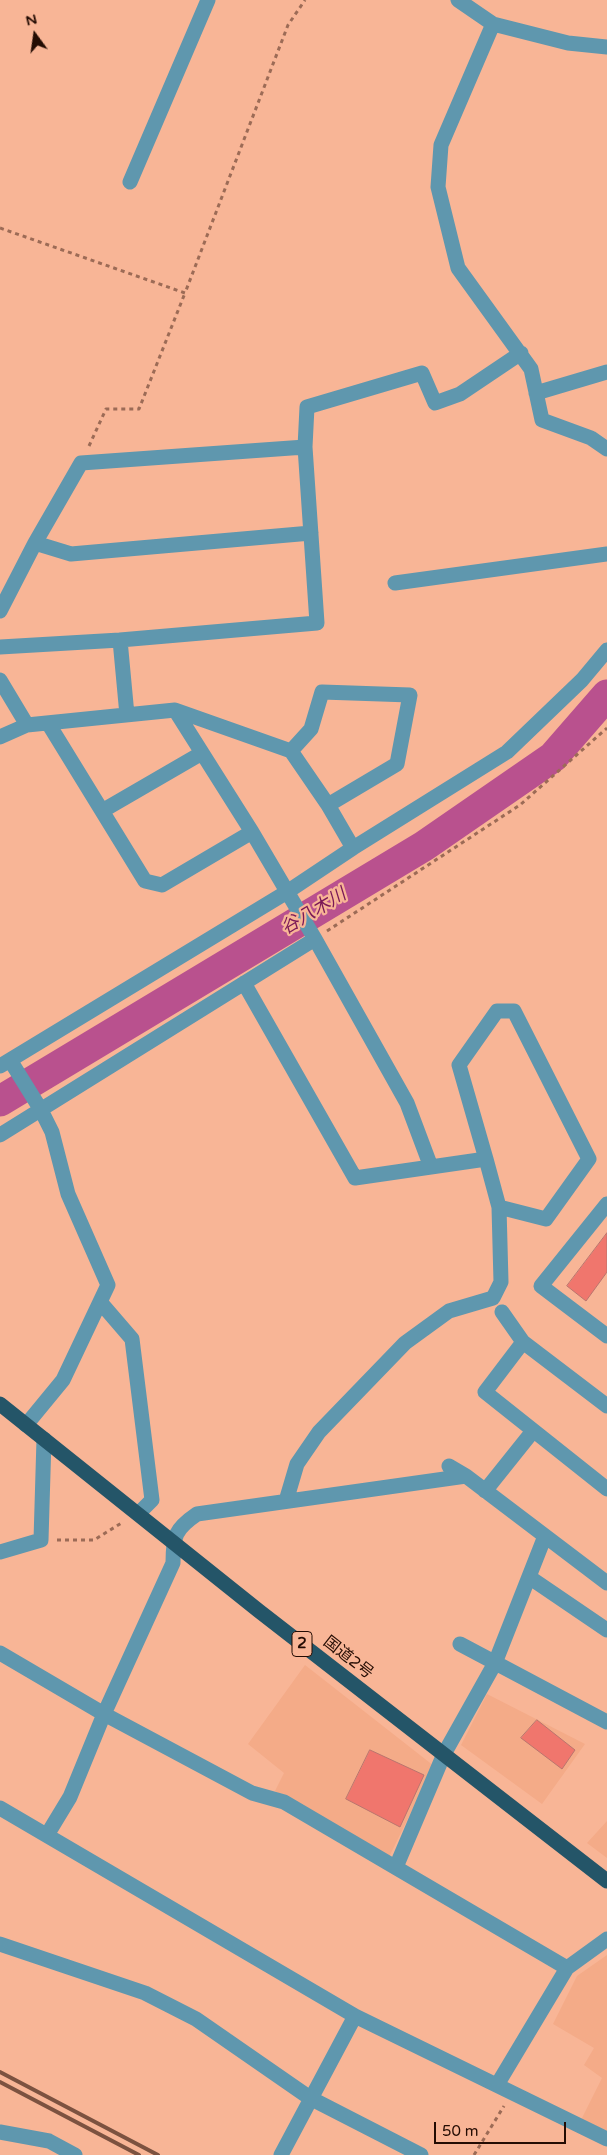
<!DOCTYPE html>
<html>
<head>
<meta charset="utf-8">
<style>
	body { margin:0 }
	#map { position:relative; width:607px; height:2155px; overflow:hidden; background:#f8b596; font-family:"Varela Round",sans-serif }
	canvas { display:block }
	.north { position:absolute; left:10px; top:10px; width:50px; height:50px; -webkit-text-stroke:4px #f8b596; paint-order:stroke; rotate:346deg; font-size:14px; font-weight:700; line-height:20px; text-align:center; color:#240c03 }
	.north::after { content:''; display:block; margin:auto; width:18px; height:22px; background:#240c03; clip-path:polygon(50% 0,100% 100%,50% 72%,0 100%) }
	.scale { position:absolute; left:434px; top:2122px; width:132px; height:22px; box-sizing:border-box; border:2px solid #240c03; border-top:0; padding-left:6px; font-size:15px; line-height:18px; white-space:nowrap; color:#240c03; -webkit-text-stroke:4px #f8b596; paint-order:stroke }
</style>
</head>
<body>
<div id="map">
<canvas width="607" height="2155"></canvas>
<div class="north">N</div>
<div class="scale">50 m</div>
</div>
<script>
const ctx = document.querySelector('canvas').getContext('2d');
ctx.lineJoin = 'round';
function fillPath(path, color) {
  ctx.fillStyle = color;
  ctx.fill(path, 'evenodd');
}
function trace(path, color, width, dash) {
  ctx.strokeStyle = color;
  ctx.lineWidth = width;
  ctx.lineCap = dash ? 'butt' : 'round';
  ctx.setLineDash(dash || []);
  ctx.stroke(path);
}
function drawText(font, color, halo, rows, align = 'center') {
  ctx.font = font + ' "Varela Round","Noto Sans JP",sans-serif';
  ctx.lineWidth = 4.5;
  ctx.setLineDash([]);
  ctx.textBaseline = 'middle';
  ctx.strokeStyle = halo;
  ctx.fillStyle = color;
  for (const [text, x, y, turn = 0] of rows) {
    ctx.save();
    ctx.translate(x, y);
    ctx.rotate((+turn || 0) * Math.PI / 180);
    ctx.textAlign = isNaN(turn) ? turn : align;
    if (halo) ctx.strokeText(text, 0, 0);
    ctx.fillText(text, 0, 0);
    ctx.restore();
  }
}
fillPath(new Path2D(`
	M305 1665 434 1766 389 1857 275 1791 284 1773 248 1744Z
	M487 1694 585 1744 542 1804 461 1745Z
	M607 1821V1858L587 1843Z
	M607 1955V2131L581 2120 602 2078 584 2065 594 2048 553 2024 577 1976Z`), '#f4ab88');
trace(new Path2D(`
	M0 1101 424 846 553 757 607 695`), '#b9518e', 31);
const building = new Path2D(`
	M607 1233V1272L586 1301 567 1286Z
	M537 1720 575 1750 562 1769 521 1738Z
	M370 1750 424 1775 400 1827 346 1799Z`);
fillPath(building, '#f0766d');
trace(building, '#ba756e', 1);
trace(new Path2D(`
	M0 228 185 293 288 25 305 0
	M89 446 106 409H139L185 293
	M327 931 520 805 607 728
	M57 1540H94L123 1522
	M474 2155 504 2106`), '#9c6b56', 3, [4, 4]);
trace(new Path2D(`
	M458 0 493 24 568 43 607 47
	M493 24 441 145 438 187 458 268 531 369 542 420 591 438 607 449
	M130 182 208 0
	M536 393 607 372
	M35 543 71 554 311 533
	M395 583 607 554
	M0 611 35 543 81 463 305 447 307 407 422 373 435 403 460 394 521 353
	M0 647 120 640
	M0 680 27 725
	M175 710 252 832 315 939 407 1103 431 1167
	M127 715 120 640 317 623 305 447
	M48 723 145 881 162 885 252 832
	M0 737 27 725 175 710 291 751 328 805 353 848
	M291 751 311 729 322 692 410 695 397 764 328 805
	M102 811 202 753
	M244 983 355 1178 486 1159 499 1207 501 1282 493 1298 449 1311 405 1343 319 1432 297 1464 286 1501
	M10 1060 41 1110 52 1132 68 1194 108 1285 63 1380 26 1425
	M0 1066 287 892 353 848 507 752 582 680 607 650
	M0 1135 315 939
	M486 1159 459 1065 497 1011H514L589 1159 546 1219 499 1207
	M607 1204 541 1286 607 1336
	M101 1303 132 1339 152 1500 139 1513
	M502 1312 523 1342 607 1406
	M523 1342 485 1392 607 1489
	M449 1466 466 1476 607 1583
	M485 1491 533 1431
	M0 1552 41 1540 44 1439
	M529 1577 607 1630
	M460 1644 607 1722
	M0 1653 104 1714 252 1793 284 1802 567 1968
	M0 1808 355 2016 607 2139
	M47 1835 70 1797 104 1714 173 1563C173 1536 175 1529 197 1514L466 1476
	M396 1867 444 1754 495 1663 545 1536
	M0 1944 145 1993 196 2019 310 2098 421 2155
	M497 2085 567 1968 607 1939
	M0 2132 49 2141 75 2155
	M281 2155 355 2016`), '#5f97ae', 15);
trace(new Path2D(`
	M0 1404 259 1611 607 1881`), '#245568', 15);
trace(new Path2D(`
	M0 2072 158 2155
	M0 2082 139 2155`), '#7c5240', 4);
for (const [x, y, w] of [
	[302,1644,20]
]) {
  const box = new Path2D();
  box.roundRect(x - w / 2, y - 12.5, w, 25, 4);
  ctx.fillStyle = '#f8b596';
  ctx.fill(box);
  trace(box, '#240c03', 1);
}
drawText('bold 15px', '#240c03', null, [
	["2",302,1644]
]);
drawText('16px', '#240c03', '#f8b596', [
	["国道2号",348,1658,38]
]);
drawText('italic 18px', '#7a1857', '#f8b596', [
	["谷八木川",314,912,-31]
]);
</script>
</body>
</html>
